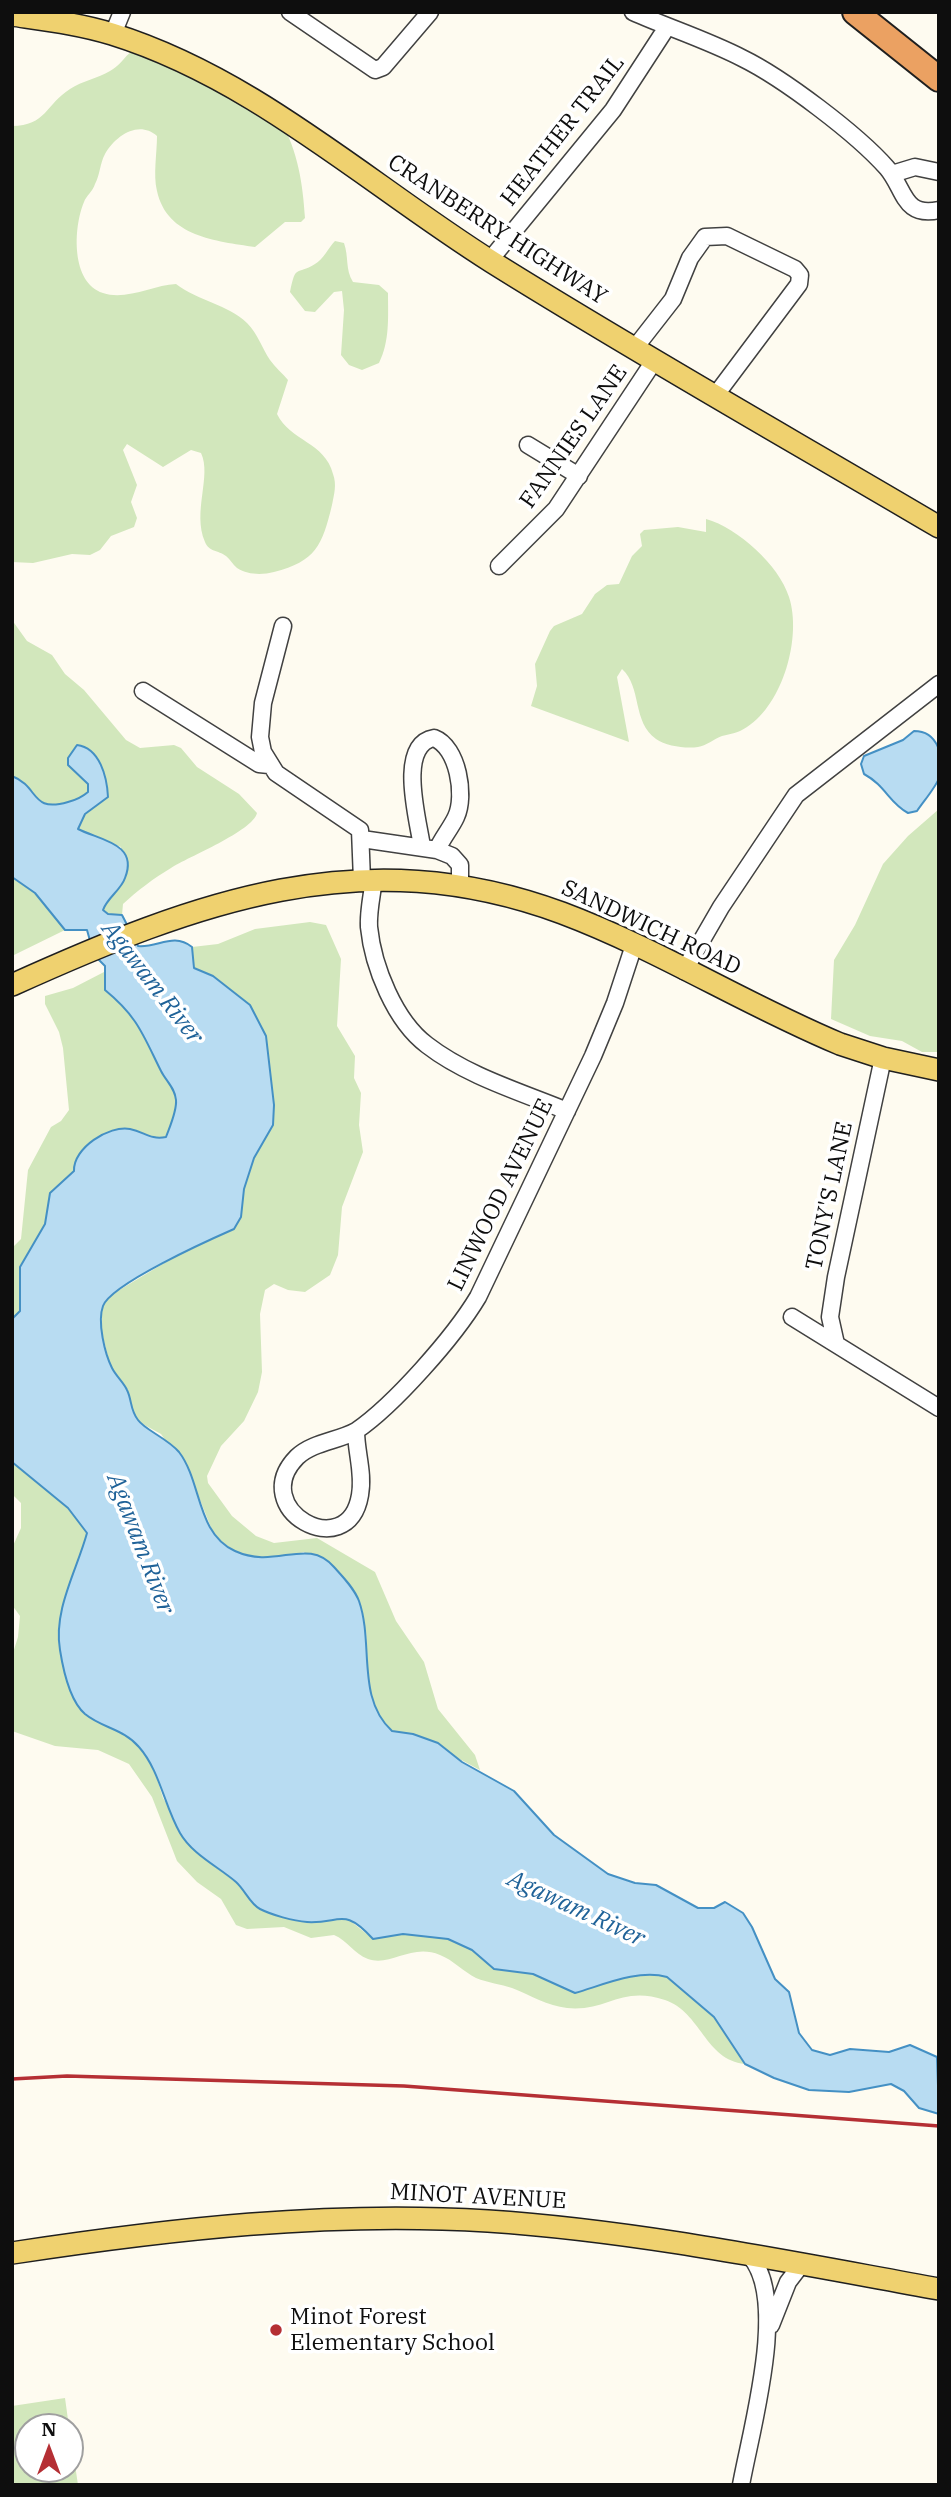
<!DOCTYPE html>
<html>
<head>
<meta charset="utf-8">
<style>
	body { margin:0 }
	#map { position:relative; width:951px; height:2497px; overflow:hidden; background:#fefbf0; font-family:"IBM Plex Serif",serif }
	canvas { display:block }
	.frame { position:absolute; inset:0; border:14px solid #0e0e0e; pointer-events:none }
	.north { position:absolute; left:14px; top:2413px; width:70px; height:70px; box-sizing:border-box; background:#fff; border:2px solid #9f9f9f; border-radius:50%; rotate:0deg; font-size:19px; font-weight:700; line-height:28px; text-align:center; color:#0e0e0e }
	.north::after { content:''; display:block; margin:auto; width:24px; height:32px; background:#b52f34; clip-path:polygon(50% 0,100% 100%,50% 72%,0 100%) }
</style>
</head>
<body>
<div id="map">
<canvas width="951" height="2497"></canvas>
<div class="frame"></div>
<div class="north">N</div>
</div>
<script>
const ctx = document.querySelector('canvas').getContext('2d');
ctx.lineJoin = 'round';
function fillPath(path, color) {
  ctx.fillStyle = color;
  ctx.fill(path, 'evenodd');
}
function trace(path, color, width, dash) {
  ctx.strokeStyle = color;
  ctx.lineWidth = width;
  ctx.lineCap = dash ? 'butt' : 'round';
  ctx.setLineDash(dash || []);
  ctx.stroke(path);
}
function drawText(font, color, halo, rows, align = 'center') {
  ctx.font = font + ' "IBM Plex Serif",serif';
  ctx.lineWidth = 7;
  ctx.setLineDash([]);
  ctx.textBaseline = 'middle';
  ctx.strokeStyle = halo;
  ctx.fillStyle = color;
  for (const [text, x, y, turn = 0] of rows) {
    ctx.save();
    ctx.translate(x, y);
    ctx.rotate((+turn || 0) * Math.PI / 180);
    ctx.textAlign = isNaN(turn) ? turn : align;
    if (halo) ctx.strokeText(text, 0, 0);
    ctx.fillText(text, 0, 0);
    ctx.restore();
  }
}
fillPath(new Path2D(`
	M145 46 281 122C298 151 303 185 305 218L301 222H285L255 247C216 241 167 237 157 191 153 175 157 153 157 136 139 120 116 135 105 154 100 163 100 175 95 184 93 191 86 196 84 202 73 228 71 283 103 293 126 301 153 285 176 284 198 301 227 304 247 323 258 334 262 348 270 360 275 367 283 374 288 380L277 414C290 441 325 442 333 474 337 485 334 494 332 505 322 546 316 561 274 572 262 575 248 575 237 568 233 565 230 559 226 556 218 550 209 552 205 542 192 512 212 476 201 453L191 450 163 467 127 444 123 450 137 485 131 502 137 518 134 527 111 536 100 550 90 555 72 554 33 563 12 562V126C46 126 46 104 70 89 82 81 98 78 110 71 126 62 124 51 145 46Z
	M335 241 344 243C349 257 345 269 353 282L379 285 388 293C388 317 390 341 379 363L362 370 349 365 341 355 344 310 342 291 334 292 315 312 305 311 290 292C296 263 296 276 315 264 323 260 329 247 335 241Z
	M706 519C738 528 779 565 789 597 802 637 783 704 747 727 738 733 731 734 722 736 714 739 706 746 698 747 686 749 666 746 656 739 632 722 642 687 622 669L617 677 629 742 531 706 537 686 535 664 550 631 554 626 582 614 595 594 607 585 619 584 632 556 642 546 640 534 644 530 678 527 706 532Z
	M12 620 27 641 52 655 65 674 84 690 126 740 140 748 174 745 181 748 197 767 239 794 257 813C253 831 188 857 171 868 154 878 137 891 123 904L122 915H108L103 910 110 896 125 878 121 847 77 829 85 814 108 797 97 757 68 765 88 784V792C81 798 76 800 68 802 30 813 40 787 12 776Z
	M939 809V1052H922L902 1041 870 1036 831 1019 834 960 855 925 883 864 908 836Z
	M12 877 35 893 65 930 14 955Z
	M310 922 326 925 341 959 337 1026 355 1056 354 1078 361 1093 359 1125 363 1152 342 1207 338 1255 330 1275 305 1292 288 1290 274 1284 265 1290 260 1314 262 1372 258 1392 244 1421 221 1446 207 1476 208 1483 232 1516 256 1536 274 1543 317 1538 375 1572 396 1621 424 1662 438 1709 475 1755 480 1770 413 1734 392 1731 386 1726 376 1713 369 1690 366 1630 304 1552 283 1558H255L235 1551 222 1542 212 1530 190 1475 161 1434 139 1422 130 1407 128 1390 110 1365 102 1333V1307L111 1295 241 1217 244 1189 254 1158 273 1125 266 1036 250 1005 213 976 194 968 192 947 218 944 255 929Z
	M104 972 105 990C138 1017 143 1035 161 1071 166 1081 175 1088 176 1100 177 1111 170 1126 167 1137L154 1140 131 1129 50 1193 45 1224 20 1266V1311L12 1319V1248L21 1239 28 1170 51 1127 61 1121 69 1110 63 1048 59 1032 45 1004V996L73 988Z
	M12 1462 68 1508 87 1532 78 1565 85 1714 120 1730 139 1746 154 1769 163 1798 197 1853 238 1884 256 1906 307 1922 331 1918 348 1919 373 1939 403 1934 448 1939 472 1950 494 1969 533 1974 575 1993C603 1985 638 1969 667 1977L714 2017 745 2064C705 2060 701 2012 665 2000 621 1985 607 2012 567 2008 548 2006 530 1995 512 1988 501 1984 488 1983 476 1978 464 1972 453 1960 440 1955 411 1943 391 1967 368 1959 354 1954 347 1940 334 1935L311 1938 284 1927 247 1929 236 1925 221 1899 197 1882 177 1861 152 1797 129 1764 98 1750 55 1746 12 1731V1656L18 1637 20 1616 12 1605V1548L21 1528V1503L12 1494Z
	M65 2398 69 2427H28V2469H70V2431L78 2485H12V2406Z`), '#d2e7bc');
const water = new Path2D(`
	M914 731C938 731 945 757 939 778 936 787 923 802 917 811L908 813C889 803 886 786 864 774L861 764 864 756 903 740Z
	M77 745C100 748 107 777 108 797L85 814 78 829C99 840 139 843 125 878 121 890 107 898 103 910L108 914 122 915 138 946C158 948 173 932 192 947L194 968 213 976 250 1005 266 1036 274 1105 273 1125 254 1158 244 1189 241 1217 234 1229C209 1240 111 1284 103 1306 97 1322 105 1354 112 1368 116 1376 124 1383 127 1390 132 1400 130 1410 138 1420 145 1430 167 1438 179 1452 202 1482 196 1533 235 1551 276 1570 307 1536 334 1567 343 1577 354 1588 359 1601 374 1644 356 1698 392 1731L413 1734 438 1743 462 1762 514 1791 554 1835 608 1874 635 1883 656 1885 698 1908H714L725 1902 743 1913 752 1927 775 1979 789 1992 799 2033 812 2050 830 2055 850 2049 889 2052 910 2045 937 2057 939 2114 919 2108 904 2091 891 2084 849 2092 809 2090 774 2078 745 2064 714 2017 667 1977C638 1969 603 1985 575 1993L533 1974 494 1969 472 1950 448 1939 403 1934 373 1939C343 1906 341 1924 307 1922 293 1921 272 1915 260 1909 250 1904 245 1890 236 1882 217 1866 192 1854 180 1833 164 1805 160 1771 139 1747 124 1729 102 1728 85 1714 70 1701 63 1669 60 1650 53 1610 77 1570 87 1533L68 1508 12 1462V1319L20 1311V1267L45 1224 50 1193 74 1171C73 1148 109 1125 130 1129 145 1132 150 1140 166 1137 170 1126 177 1111 176 1100 175 1088 166 1081 161 1071 143 1035 138 1017 105 990V966L94 955 87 930H65L35 893 12 877V776C40 787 30 813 68 802 76 800 81 798 88 792V784L68 765V758Z`);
fillPath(water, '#b8dcf2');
trace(water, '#4490c4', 2);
const minor = new Path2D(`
	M290 12 375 70 383 67 430 12
	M633 12C669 28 707 40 742 58 783 78 857 134 887 168 905 189 903 218 939 210
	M113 34 122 12
	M892 174 915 167 939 172
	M490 260 613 110 667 27
	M634 349 673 299 690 258 705 237 727 236 795 269 800 275 799 284 715 396
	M528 445 579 476
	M499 566 556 509 654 361
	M283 626 263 703 260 737 263 752 276 773 360 830 362 880
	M143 691 259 764 269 765
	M362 839 437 850 452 856 460 865V886
	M422 847C419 823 396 745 434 738 458 747 466 796 456 817 451 828 442 838 437 850
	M374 879C372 895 368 912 369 927 373 967 395 1021 427 1045 467 1076 521 1092 567 1111
	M684 971 721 907 796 795 939 684
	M792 1317 939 1408
	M836 1344 830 1317 836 1277 883 1058
	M356 1431C338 1441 313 1442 297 1457 246 1509 348 1566 360 1495 364 1473 356 1452 356 1431 394 1405 454 1337 478 1297L593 1056 615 1003 634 945
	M771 2325 788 2282 801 2265
	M741 2485C751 2429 789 2300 750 2256`);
const major = new Path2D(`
	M12 15C46 20 80 24 112 34 254 78 368 184 492 262 639 354 790 439 939 527
	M12 985C196 902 362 839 562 913 658 949 746 1005 840 1044L883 1058 939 1070
	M12 2253C170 2229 328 2211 488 2221 639 2231 789 2262 939 2289`);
const highway = new Path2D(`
	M855 12 939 79`);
trace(minor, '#414141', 19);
trace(major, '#1f1f1f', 24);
trace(highway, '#1f1f1f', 28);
trace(minor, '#fff', 16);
trace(major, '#efd16f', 21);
trace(highway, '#eba162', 24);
trace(new Path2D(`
	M12 2079 67 2076 404 2086 939 2126`), '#b52f34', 3.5);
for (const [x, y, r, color] of [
	[276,2330,7,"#b52f34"]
]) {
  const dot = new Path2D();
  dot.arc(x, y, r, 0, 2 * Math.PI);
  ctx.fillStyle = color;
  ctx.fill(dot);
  trace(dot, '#fff', 2.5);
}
drawText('23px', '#0e0e0e', '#fff', [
	["HEATHER TRAIL",563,131,-52],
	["CRANBERRY HIGHWAY",497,230,33],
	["FANNIES LANE",574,437,-55],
	["SANDWICH ROAD",651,928,25],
	["LINWOOD AVENUE",501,1195,-64],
	["TONY'S LANE",830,1196,-78],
	["MINOT AVENUE",478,2197,3]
]);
drawText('23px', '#0e0e0e', '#fff', [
	["Minot Forest",290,2317],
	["Elementary School",290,2343]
], 'left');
drawText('italic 24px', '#1f6298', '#fff', [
	["Agawam River",152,983,52],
	["Agawam River",140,1544,69],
	["Agawam River",576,1909,25]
]);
</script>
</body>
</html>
